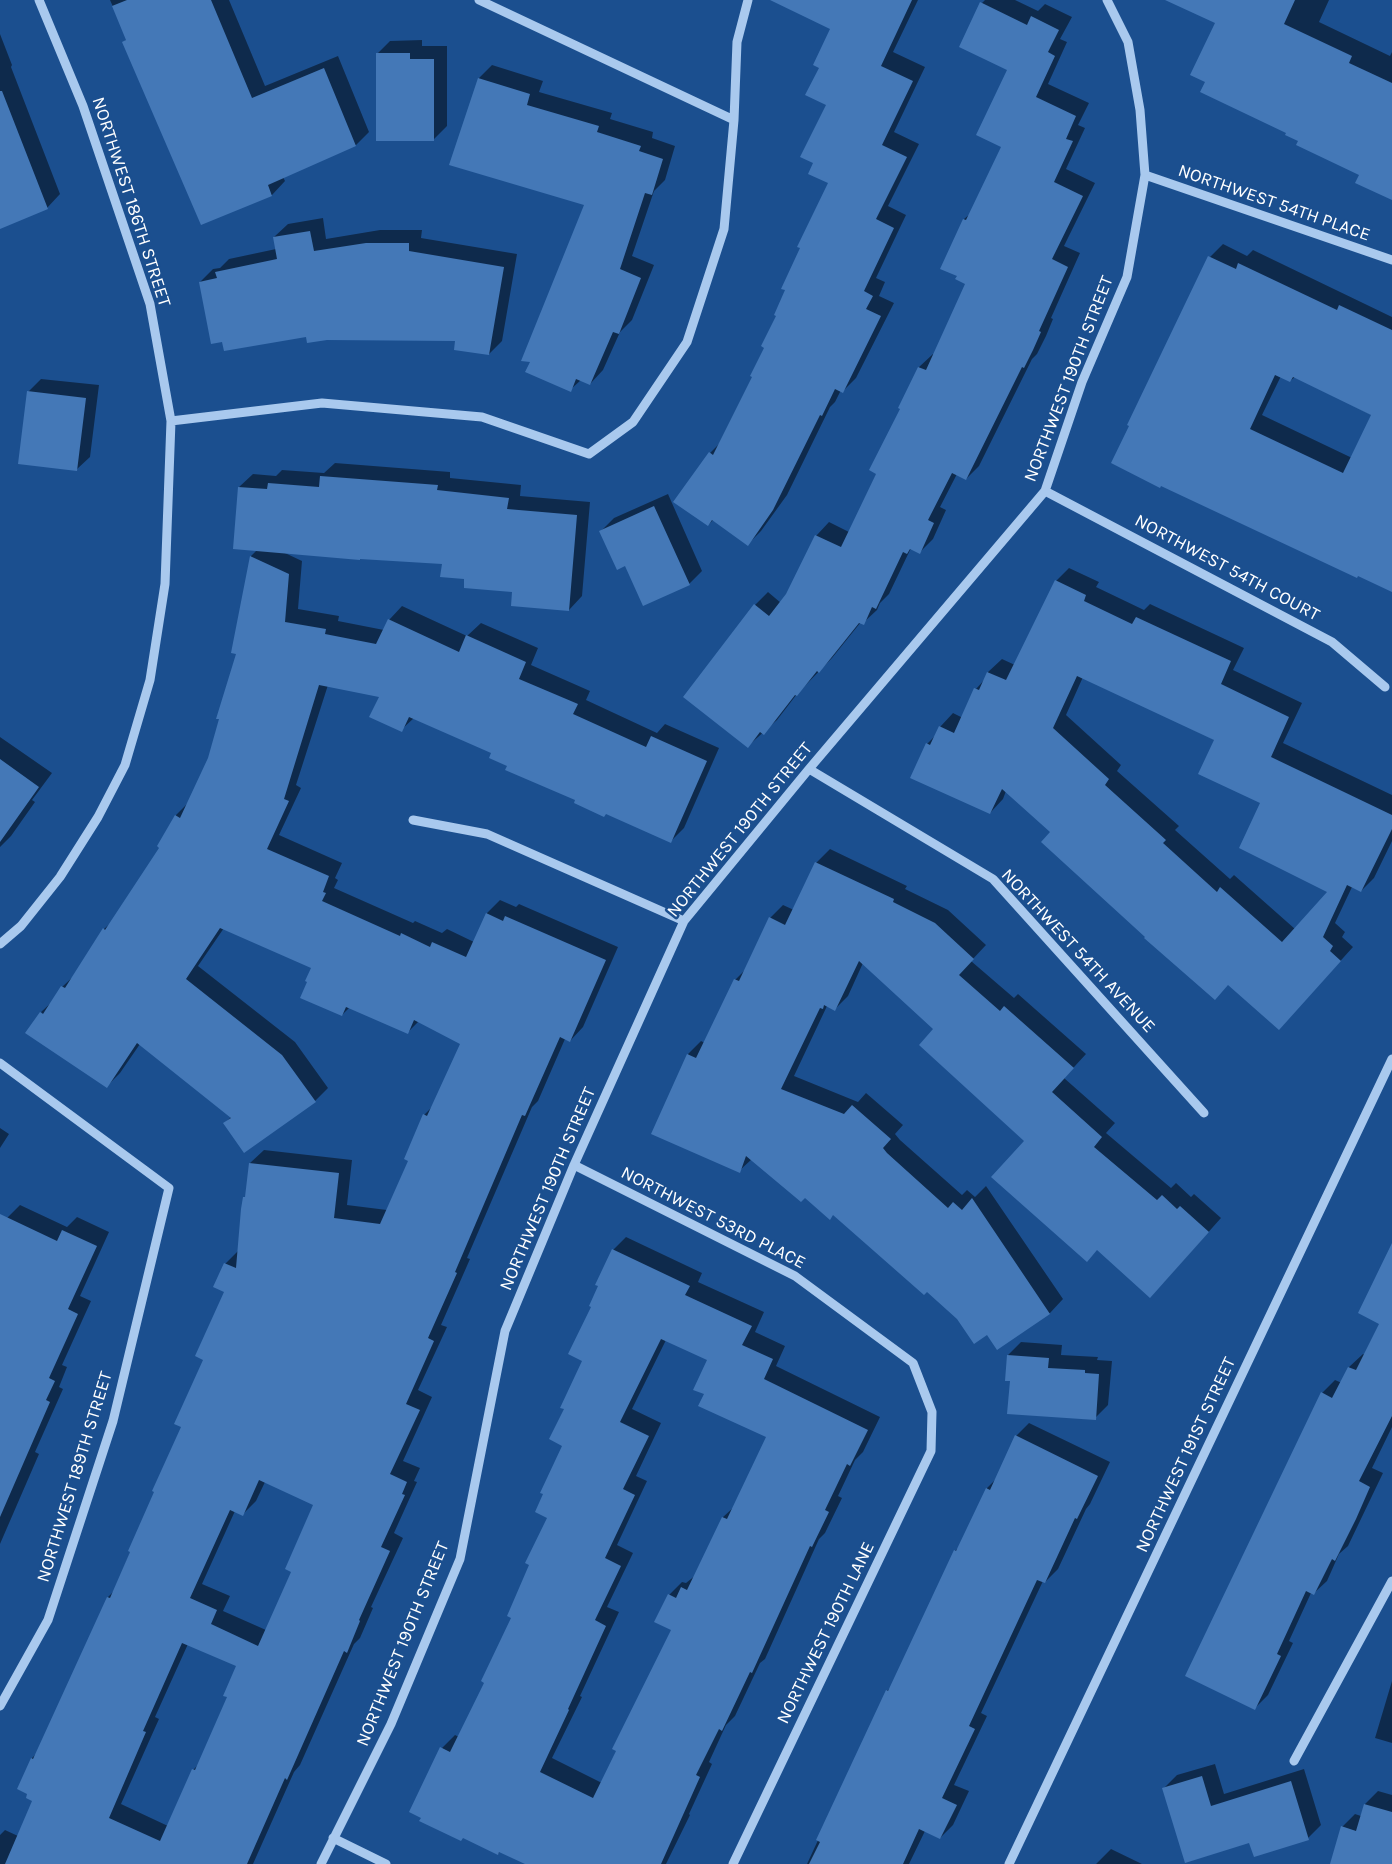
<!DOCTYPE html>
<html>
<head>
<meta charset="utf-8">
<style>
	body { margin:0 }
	canvas { display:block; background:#1b4f8f }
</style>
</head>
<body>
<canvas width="1392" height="1864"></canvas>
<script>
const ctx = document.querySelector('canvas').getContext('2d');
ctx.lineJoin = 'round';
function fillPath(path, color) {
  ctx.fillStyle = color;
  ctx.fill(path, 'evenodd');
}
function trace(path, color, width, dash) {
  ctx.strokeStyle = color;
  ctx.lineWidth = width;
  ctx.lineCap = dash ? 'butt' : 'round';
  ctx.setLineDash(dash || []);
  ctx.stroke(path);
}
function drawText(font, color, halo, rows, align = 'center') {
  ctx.font = font + ' Karla,sans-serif';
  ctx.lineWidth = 5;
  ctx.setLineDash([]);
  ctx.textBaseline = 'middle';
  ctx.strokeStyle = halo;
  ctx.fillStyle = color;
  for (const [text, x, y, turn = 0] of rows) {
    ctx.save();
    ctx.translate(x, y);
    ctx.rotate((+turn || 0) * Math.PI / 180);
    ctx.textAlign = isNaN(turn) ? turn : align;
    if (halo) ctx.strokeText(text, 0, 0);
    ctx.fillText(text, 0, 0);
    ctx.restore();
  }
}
fillPath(new Path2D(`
	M110 0H229L265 86 338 56 369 132 356 145 283 177 285 181 272 195 201 223 124 42 127 39Z
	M825 0H918L893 52 925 67 894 132 919 144 888 206 906 215 876 278 885 282 879 296 894 303 856 378 843 391 841 390 835 402 830 407 787 495 761 531 748 544 713 520 708 525 675 502 710 453 721 442 754 376 829 183 815 163 827 105 821 67 832 28Z
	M985 0H1015L1038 11 1045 4 1072 17 1060 39 1067 42 1048 84 1089 103 1078 125 1085 128 1066 169 1095 183 1064 246 1080 253 1051 318 1053 319 1046 336 1037 354 1032 359 979 466 966 479 957 474 940 507 946 510 933 539 920 552 911 548 889 594 880 603 877 610 863 623 861 622 832 658 797 694 777 720 748 746 755 605 768 592 781 603 787 595 816 536 829 522 849 532 877 473 902 408 900 407 919 367 933 354 934 355 967 284 959 276 942 268 964 219 970 214 1003 146 1008 70 982 3Z
	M1194 0H1329L1319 22 1390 56 1392 52V199L1360 174 1300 141 1207 81 1216 22Z
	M0 34 12 65 11 67 60 194 47 208 0 227Z
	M422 40V46H447V126L433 140 377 54 390 41Z
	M492 65 543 81 539 92 612 113 610 119 653 132 652 138 675 146 665 180 654 191 632 256 654 265 632 320 620 332 603 370 590 384 581 380 570 390 585 204 451 164 479 78Z
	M323 218 326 239 380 230H422L421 238 517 254 502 341 489 354 457 340 307 335 223 340 200 282 213 269 220 268 229 259 276 249 274 237 288 224Z
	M1223 244 1247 256 1253 250 1392 317V448L1372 415 1295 377 1290 381 1281 376 1262 415 1392 477V590L1161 485 1210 257Z
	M41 379 99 385 90 457 76 470 28 392Z
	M335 463 450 472V478L521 485 520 496 590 502 582 596 569 610 513 591 466 578 443 563 285 553 302 561 298 609 339 616 338 621 384 630 389 620 402 606 467 636 481 623 538 648 531 665 590 691 586 700 657 733 665 724 719 748 684 828 671 841 577 800 509 765 493 752 414 718 401 730 380 696 328 685 296 785 301 788 279 835 342 863 335 878 338 880 334 888 413 923 415 921 442 933 447 929 474 942 487 913 500 900 516 907 519 904 618 947 583 1027 570 1041 565 1039 538 1101 532 1107 467 1258 470 1259 441 1325 447 1327 418 1390 432 1397 403 1461 420 1468 414 1481 417 1482 394 1533 403 1538 371 1607 373 1608 360 1638 354 1644 300 1765 294 1772 253 1864H0V1835L5 1830 18 1836 34 1800 29 1794 18 1789 32 1758 37 1753 108 1597 114 1591 183 1426 226 1291 225 1264 239 1250 244 1198 247 1195 250 1163 264 1150 352 1160 347 1205 387 1210 410 1160 424 1115 433 1106 462 1043 419 1021 408 1032 350 1007 342 1015 312 967 224 928 198 966 295 1042 328 1088 315 1101 224 1124 231 1117 140 1044 120 1073 107 1086 41 1012 54 1000 62 987 76 974 104 929 113 921 161 847 176 815 189 802 209 759 238 653 232 652 251 556 257 550 239 487 253 474 276 476 282 470 324 473ZM265 1482 315 1504 292 1571 266 1630 223 1611 230 1596 202 1584 235 1511 243 1514 256 1501ZM188 1644 238 1666 228 1696 200 1763 193 1770 168 1826 121 1804 159 1719 155 1717Z
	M668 494 702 571 689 584 626 565 601 531 614 518Z
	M1069 568 1099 582 1096 587 1144 610 1150 604 1244 648 1233 670 1302 703 1283 743 1392 795V841L1374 878 1361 891 1352 887 1335 923 1345 932 1342 937 1353 947 1279 1029 1229 984 1147 937 1052 832 1006 791 1003 799 990 813 927 744 935 736 940 727 953 713 963 718 976 689 985 679 988 672 1002 659 1015 665 1056 581ZM1083 677 1215 740 1329 892 1295 929 1234 875 1230 879 1175 830 1179 826 1117 771 1121 765 1066 715Z
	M0 737 52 773 32 800 35 802 11 836 0 847Z
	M830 849 907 886 905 889 948 910 986 945 971 961 1014 998 1018 994 1086 1054 1064 1078 1115 1123 1106 1133 1171 1188 1176 1183 1191 1197 1194 1194 1221 1218 1163 1283 1025 1141 935 1029 863 963 848 996 835 1009 827 1006 794 1076 858 1102 866 1093 903 1125 895 1134 900 1140 962 1195 967 1190 975 1197 986 1186 1063 1299 1050 1313 997 1349 987 1333 958 1318 927 1290 834 1214 805 1196 752 1159 739 1171 688 1054 701 1041 705 1043 735 980 746 969 770 918 783 905 794 910 816 863Z
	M0 1128 9 1134 0 1148Z
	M20 1205 67 1227 77 1217 109 1232 80 1296 91 1301 62 1365 67 1367 59 1387 63 1389 35 1452 39 1454 0 1544V1233L7 1218Z
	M626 1237 702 1273 698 1282 764 1312 755 1332 785 1346 776 1366 880 1417 863 1452 855 1460 838 1496 842 1498 825 1533 819 1539 765 1659 760 1663 735 1716 726 1725 709 1762 712 1764 689 1814 690 1815 666 1864H528L500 1851 498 1854 442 1748 455 1735 459 1737 486 1682 513 1618 549 1517 564 1445 565 1409 583 1360 593 1306 613 1250ZM666 1340 709 1360 705 1394 768 1436 734 1507 723 1517 696 1575 686 1583 682 1582 669 1595 672 1629 602 1783 552 1758 582 1697 580 1696 619 1612 607 1607 633 1553 617 1545 647 1481 636 1476 661 1423 632 1409Z
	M1392 1260V1427L1372 1468 1383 1473 1348 1546 1339 1554 1327 1581 1313 1594 1311 1593 1289 1641 1293 1643 1268 1695 1255 1708 1322 1393 1335 1380 1342 1383 1349 1367 1363 1354 1365 1355 1381 1323Z
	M1021 1342 1062 1345 1061 1355 1098 1357 1097 1360 1112 1361 1108 1405 1095 1418 1011 1380 1008 1355Z
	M1029 1423 1110 1462 1090 1504 1086 1509 1058 1569 1045 1582 1043 1581 981 1713 987 1716 954 1785 969 1791 953 1825 940 1838 925 1831 909 1864H807L887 1691 893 1685 955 1551 960 1546 987 1488 996 1479 1016 1436Z
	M1392 1681V1743L1375 1738Z
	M1215 1764 1224 1794 1304 1769 1321 1825 1308 1838 1250 1842 1163 1789 1177 1775Z
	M1378 1791 1392 1795V1864H1346L1342 1827 1355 1814 1361 1816 1365 1804Z
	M1111 1849 1142 1864H1096Z`), '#0007');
fillPath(new Path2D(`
	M127 0H211L252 98 324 68 356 146 268 185 272 196 201 225 122 42 126 40 112 6Z
	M770 0H912L881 66 913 81 882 145 907 157 876 219 894 228 864 291 873 296 866 309 881 316 843 393 835 389 822 416 820 415 773 510 748 546 712 520 708 526 673 502 709 452 713 455 752 377 750 376 764 348 761 346 776 316 774 315 785 290 781 289 800 248 797 247 828 183 808 174 813 163 800 157 826 105 805 95 819 68 813 65 830 29Z
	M1165 0H1295L1284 24 1352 56 1349 63 1392 83V200L1355 183 1359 175 1296 145 1298 141 1285 135 1286 133 1200 92 1205 82 1190 75 1215 23Z
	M980 2 1027 25 1031 16 1059 30 1048 52 1055 56 1036 97 1076 116 1066 139 1073 141 1054 182 1083 196 1052 259 1068 267 1039 331 1041 332 1033 350 1024 368 1022 367 966 480 952 473 928 520 934 523 920 554 910 549 907 554 903 552 876 609 872 607 864 625 859 623 819 673 817 671 797 696 795 695 764 735 760 732 748 748 683 697 754 604 769 616 786 594 815 535 841 547 876 474 869 470 900 409 898 408 918 367 926 370 965 284 955 279 957 276 940 269 963 219 966 220 1001 147 976 135 1007 70 959 47Z
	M376 53H410V59H434V141H376Z
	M478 78 530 94 527 105 599 126 597 132 641 146 639 151 663 159 652 195 645 193 620 269 641 278 619 334 613 332 590 385 576 379 571 392 525 372 530 362 521 361 584 205 449 165Z
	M0 91H2L48 209 0 229Z
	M310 231 314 251 366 243H409V251L504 267 489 355 454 350 455 341 327 340 307 343 306 337 224 351 222 342 211 344 199 282 217 278 215 272 277 259 273 237Z
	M1208 256 1236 269 1238 263 1337 310 1339 305 1392 330V592L1358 576 1357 578 1161 486 1160 488 1111 463 1129 426 1127 425ZM1275 375 1290 382 1293 377 1371 415 1343 473 1250 429Z
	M27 391 86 398 77 471 18 464Z
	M320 476 438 485 437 490 509 498 507 509 577 515 569 611 511 606 512 592 464 588V579L440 577 442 564 360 559V560L233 549 238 487 267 489 268 483 319 487Z
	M654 506 690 585 643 606 625 566 617 570 599 531Z
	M250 556 289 574 285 622 326 629 325 634 376 644 388 619 459 652 466 635 526 662 519 679 578 704 573 714 646 747 651 736 707 761 671 843 606 814 604 817 574 803 575 800 505 770 507 766 489 758 491 753 409 717 402 732 369 717 379 697 319 685 284 799 289 801 267 849 329 876 323 892 326 893 322 901 400 936 401 933 430 947 432 942 466 957 486 913 503 921 505 916 606 960 570 1042 560 1037 525 1116 522 1115 455 1272 457 1273 428 1338 434 1341 406 1404 420 1410 390 1474 407 1482 402 1494 405 1495 381 1547 390 1551 359 1620 360 1621 347 1653 344 1651 287 1780 285 1778 247 1864H5L32 1801 26 1798 27 1794 17 1789 31 1758 33 1759 107 1597 110 1598 130 1552 128 1551 154 1492 152 1491 181 1427 174 1424 203 1360 195 1356 224 1292 213 1287 224 1263 236 1268 241 1209 243 1197H245L249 1163 339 1173 334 1218 380 1224 408 1161 404 1159 423 1114 427 1116 460 1044 414 1020 408 1034 346 1007 342 1016 300 998 307 982 305 981 311 968 220 928 186 979 282 1055 316 1102 244 1153 223 1123 231 1118 137 1043 107 1088 25 1033 40 1012 43 1014 61 986 65 988 103 928 105 930 159 848 157 846 175 815 180 818 208 758 219 719H216L236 654 231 653ZM259 1480 313 1505 285 1569 291 1572 258 1646 211 1624 217 1610 190 1598 230 1510 243 1516ZM182 1643 236 1666 223 1696 227 1697 195 1770 192 1769 160 1841 109 1818 146 1732 143 1731Z
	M1055 580 1086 595 1084 601 1132 624 1136 617 1231 661 1221 684 1289 717 1271 757 1392 815V829L1361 892 1347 885 1323 937 1333 946 1330 951 1341 961 1279 1030 1228 985 1215 1000 1144 938 1145 937 1041 842 1050 832 1002 789 990 814 910 778 926 743 930 745 939 726 954 733 974 688 979 690 987 672 1006 680ZM1077 676 1214 740 1198 774 1260 803 1239 848 1327 892 1282 942 1220 887 1217 892 1163 843 1166 840 1105 785 1109 779 1053 728Z
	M0 759 39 787 0 842Z
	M815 862 894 899 893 902 935 923 974 959 959 975 1000 1011 1004 1006 1074 1068 1052 1092 1102 1137 1094 1147 1157 1200 1162 1195 1177 1209 1180 1206 1209 1232 1150 1298 1097 1250 1087 1262 991 1177 1024 1141 919 1045 933 1029 859 961 835 1011 824 1005 823 1009 820 1008 781 1089 844 1114 852 1105 891 1139 883 1148 887 1153 948 1208 953 1202 962 1210 972 1198 1050 1314 997 1350 987 1335 974 1344 957 1319 927 1292 924 1295 833 1215 830 1220 805 1198 801 1202 746 1156 740 1173 651 1134 687 1054 696 1058 734 979 739 981 769 917 785 925Z
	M0 1214 57 1241 62 1230 97 1246 68 1309 78 1314 49 1378 55 1381 46 1400 50 1402 0 1517Z
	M1392 1243V1416L1359 1481 1370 1487 1356 1519 1335 1561 1332 1559 1314 1595 1306 1591 1277 1654 1281 1656 1255 1710 1185 1676 1321 1392 1332 1398 1348 1367 1356 1370 1379 1324 1358 1313Z
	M612 1249 690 1286 685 1295 752 1326 742 1345 773 1359 764 1379 868 1430 850 1466 847 1464 825 1510 829 1512 812 1547 810 1546 752 1673 750 1672 722 1731 719 1729 696 1775 700 1777 661 1864H525L499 1852 498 1855 463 1838 461 1841 419 1821 421 1818 409 1812 440 1747 450 1752 484 1683 481 1681 511 1618 507 1616 529 1565 525 1563 547 1518 535 1512 543 1494 540 1493 562 1446 549 1439 564 1409 560 1408 582 1361 568 1354 591 1307 589 1306 598 1286 595 1285ZM661 1339 707 1360 693 1390 704 1394 698 1406 766 1437 727 1519 722 1517 687 1590 681 1587 676 1598 668 1594 654 1622 671 1630 612 1749 616 1751 593 1798 540 1772 569 1710 568 1709 606 1626 595 1620 621 1566 605 1558 635 1495 623 1489 649 1436 620 1422Z
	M1007 1355 1049 1358 1048 1368 1085 1370V1373L1099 1374 1096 1420 1007 1414 1010 1381H1005Z
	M1015 1435 1098 1476 1077 1519 1075 1518 1045 1583 1037 1580 969 1726 975 1729 942 1798 957 1805 940 1839 919 1829 903 1864H809L820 1842 816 1840 886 1690 888 1691 954 1550 956 1551 986 1488 990 1490Z
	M1202 1776 1211 1806 1291 1781 1309 1840 1254 1857 1249 1843 1185 1863 1162 1788Z
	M1364 1804 1392 1812V1864H1330L1341 1826 1356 1831Z`), '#4478b7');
trace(new Path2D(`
	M479 0 734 120
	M1145 175 1392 260
	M171 421 322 403 482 417 589 454 633 422 687 342 724 229 734 120 737 42 748 0
	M1045 491 1332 642 1385 687
	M809 769 993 879 1204 1113
	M413 820 487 834 684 921
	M0 944 21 926 60 877 98 817 125 765 150 680 165 584 171 421 150 304 83 106 39 0
	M0 1063 169 1188 113 1421 48 1620 0 1706
	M574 1165 795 1276 913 1363 932 1412 931 1451 733 1864
	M1294 1761 1392 1581
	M333 1838 386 1864
	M321 1864 391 1724 460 1559 505 1331 574 1165 684 921 809 769 1045 491 1082 382 1127 277 1145 175 1140 110 1128 42 1107 0
	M1009 1864 1392 1059`), '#a9c9ee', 9);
drawText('18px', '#fff', '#1b4f8f', [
	["NORTHWEST 186TH STREET",131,202,72],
	["NORTHWEST 54TH PLACE",1274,203,19],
	["NORTHWEST 190TH STREET",1069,379,-69],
	["NORTHWEST 54TH COURT",1227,568,28],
	["NORTHWEST 190TH STREET",740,830,-51],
	["NORTHWEST 54TH AVENUE",1078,951,47],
	["NORTHWEST 190TH STREET",548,1189,-67],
	["NORTHWEST 53RD PLACE",713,1218,27],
	["NORTHWEST 191ST STREET",1186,1455,-65],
	["NORTHWEST 189TH STREET",75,1477,-73],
	["NORTHWEST 190TH LANE",826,1633,-64],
	["NORTHWEST 190TH STREET",403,1644,-68]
]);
</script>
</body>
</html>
